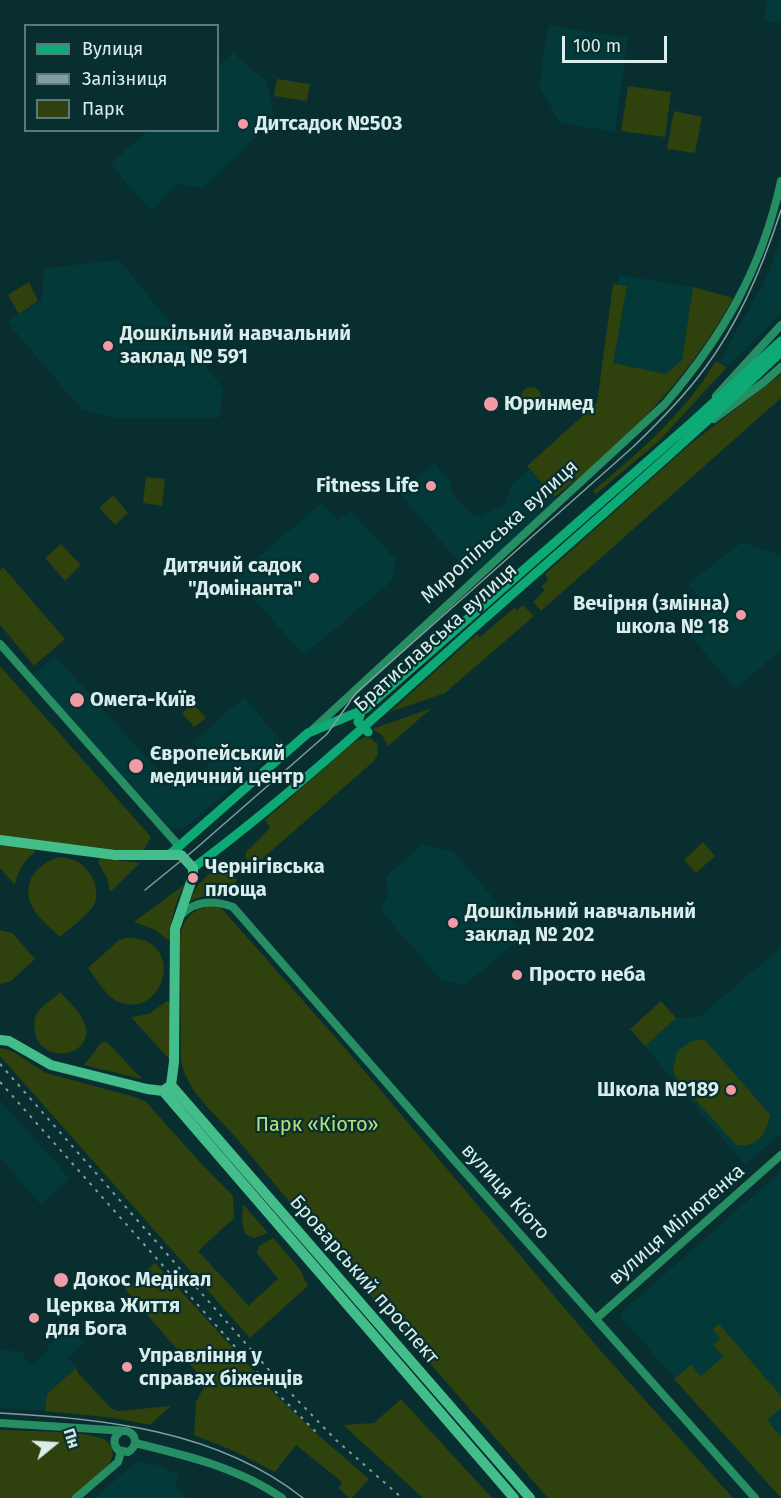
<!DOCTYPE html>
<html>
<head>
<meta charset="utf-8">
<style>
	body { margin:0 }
	#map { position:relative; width:781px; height:1498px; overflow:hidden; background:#082e2f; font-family:"Fira Sans",sans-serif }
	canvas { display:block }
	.legend { position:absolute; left:24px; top:24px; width:195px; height:108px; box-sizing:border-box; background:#082e2f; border:2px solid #5c7a7b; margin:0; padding:8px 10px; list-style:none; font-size:18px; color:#d9eded }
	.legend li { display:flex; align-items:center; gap:12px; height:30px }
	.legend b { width:30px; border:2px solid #5c7a7b }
	.north { position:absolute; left:24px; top:1414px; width:60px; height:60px; -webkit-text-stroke:4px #082e2f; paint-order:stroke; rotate:72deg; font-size:16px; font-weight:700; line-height:24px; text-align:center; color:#d9eded }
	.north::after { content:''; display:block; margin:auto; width:21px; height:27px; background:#d9eded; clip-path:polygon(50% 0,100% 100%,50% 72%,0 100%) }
	.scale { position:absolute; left:562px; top:36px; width:105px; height:27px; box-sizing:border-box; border:3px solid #d9eded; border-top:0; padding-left:8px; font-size:18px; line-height:21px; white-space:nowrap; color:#d9eded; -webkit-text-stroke:4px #082e2f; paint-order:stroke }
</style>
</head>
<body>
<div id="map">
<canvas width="781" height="1498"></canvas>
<ul class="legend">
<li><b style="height:8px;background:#0daa75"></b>Вулиця</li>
<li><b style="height:8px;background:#839e9f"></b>Залізниця</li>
<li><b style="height:16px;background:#2f410c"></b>Парк</li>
</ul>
<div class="north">Пн</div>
<div class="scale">100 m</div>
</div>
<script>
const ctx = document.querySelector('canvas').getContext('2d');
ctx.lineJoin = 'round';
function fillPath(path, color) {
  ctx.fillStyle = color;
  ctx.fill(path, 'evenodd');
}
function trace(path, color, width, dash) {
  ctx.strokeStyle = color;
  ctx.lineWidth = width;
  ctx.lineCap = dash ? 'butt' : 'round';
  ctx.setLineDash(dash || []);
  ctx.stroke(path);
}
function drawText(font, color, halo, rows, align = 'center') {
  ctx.font = font + ' "Fira Sans",sans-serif';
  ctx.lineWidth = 4.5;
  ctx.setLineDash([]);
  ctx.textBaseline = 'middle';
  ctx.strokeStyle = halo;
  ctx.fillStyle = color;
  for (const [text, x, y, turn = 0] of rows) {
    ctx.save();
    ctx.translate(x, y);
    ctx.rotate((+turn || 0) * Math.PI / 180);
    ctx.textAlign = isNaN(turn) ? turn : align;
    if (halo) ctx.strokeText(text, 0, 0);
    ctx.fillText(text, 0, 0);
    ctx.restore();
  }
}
fillPath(new Path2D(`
	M767 0H781V23L764 21Z
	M548 25 628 38 615 132 560 123 539 86Z
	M233 53 267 82 275 118 203 188 177 184 151 211 110 164 148 131 218 130V67Z
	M781 240V314L729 366 720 361 760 288H762Z
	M119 260 206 366 223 389 219 418H116L82 410 7 322 41 301 45 268Z
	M619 275 693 287 682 360 666 374 607 364Z
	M435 463 451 483V491L471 514 480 516 504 505 512 483 530 469 558 501 472 577 399 493Z
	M322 503 338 521 351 511 395 559 393 580 304 655 234 577Z
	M742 542 781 555V649L736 689 691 637 700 621 702 610 699 597 688 584Z
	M55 656 161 774 194 777 211 762 193 742 244 697 284 744 184 828 174 829 168 826 33 675Z
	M422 844 454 852 525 935 464 985 441 980 380 910 388 895 386 877Z
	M781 947V1133L745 1165 630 1029 661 1001 676 1018 699 1017Z
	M0 1100 70 1179 40 1204 0 1158Z
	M781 1171V1498L619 1315Z
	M73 1330 85 1343 68 1358 76 1368 47 1394 45 1411 0 1408V1350L22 1352 26 1356 24 1358 31 1366 49 1349 47 1346Z
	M137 1461 163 1466 177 1475 178 1480 174 1484 186 1498H95Z`), '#033939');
fillPath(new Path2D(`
	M277 79 310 84 307 101 274 96Z
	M628 86 671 92 665 137 621 131Z
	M674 111 702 117 695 153 667 149Z
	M29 282 38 301 19 314 8 295Z
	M613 284 627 286 613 363 666 374 682 360 693 287 733 298C691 377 625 442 555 497L527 466 597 403Z
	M716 361 727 367 660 440 596 494 593 491C638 453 685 413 716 361Z
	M781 374V398L541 611 533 602 545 590 541 587 548 579 545 574 689 445Z
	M521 397a10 10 0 1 1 20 0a10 10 0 1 1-20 0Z
	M146 477 165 479 162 506 143 503Z
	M113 495 128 513 115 525 99 508Z
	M61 544 81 565 65 581 45 558Z
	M3 567 65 639 34 666 0 625V570Z
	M523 605 534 616 445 693 390 712 477 634 480 637 514 608 517 610Z
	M422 641 425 645 367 695 354 703Z
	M0 666 151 837 144 850 135 852 0 836Z
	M193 703 206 718 194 727 182 713Z
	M432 708 388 746 382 735 372 729Z
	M365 737 370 738 377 744 378 754 374 761 254 866 246 858V852L270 828 265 820 354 742Z
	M703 842 715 856 696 873 684 860Z
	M0 844 33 848 35 852C24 861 17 871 15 885L0 868Z
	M60 857C66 858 72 859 78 862 92 870 103 894 92 908 83 919 70 928 60 937 51 928 39 919 33 908 20 884 36 863 60 857Z
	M100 858 140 863 110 892 107 878 98 862Z
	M227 865 237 880 231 888 227 897 204 896 189 901 198 885 216 867 220 870Z
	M185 884C175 902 171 919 170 939L168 940 155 930 134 922Z
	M210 906H218L224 911 350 1054 600 1350 733 1498H548L353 1276 355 1270 333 1245 328 1248C298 1212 268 1176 238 1140 217 1115 189 1095 181 1062L180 937C183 919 192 909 210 906Z
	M0 930 12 933 35 959 11 981 0 984Z
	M127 938C187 936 166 1020 119 1002 106 997 96 978 88 968L119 940Z
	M60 992C68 1001 79 1010 84 1022 98 1054 44 1068 35 1033 34 1028 34 1020 36 1015 41 1006 53 999 60 992Z
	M167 1001 171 1003 170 1060 131 1017 149 1014Z
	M661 1001 676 1018 645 1046 630 1029Z
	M699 1039 706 1041 770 1115C766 1134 758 1148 736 1145L677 1079 673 1071 677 1052 690 1042Z
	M106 1041 142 1079 84 1065 101 1043Z
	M0 1048 12 1051 46 1073 135 1097 146 1102 196 1158 233 1196 234 1218 198 1251 250 1307V1304L278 1279 257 1253 259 1246 273 1238 300 1269 308 1286 250 1338 0 1056Z
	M243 1204 268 1233 254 1238 245 1234 242 1220Z
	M155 1263 275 1394 317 1434 369 1479 352 1498H349L338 1488 342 1482 296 1445 275 1472 234 1451 194 1435 196 1402 206 1383 125 1289Z
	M719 1324 781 1396V1408L767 1420 781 1437V1498L674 1379 691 1365 701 1376 723 1357 713 1345 720 1339 713 1329Z
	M76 1368 78 1373 112 1409 118 1411 171 1406 150 1425 115 1418 45 1411 47 1394Z
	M401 1399 492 1498H423L343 1425 374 1423Z
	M0 1430C19 1431 93 1431 105 1440 112 1444 115 1453 111 1460 107 1470 80 1490 71 1498H0Z`), '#2f410c');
trace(new Path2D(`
	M716 396 781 325
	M714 419 764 382 781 367
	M0 644 179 846
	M310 732 665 404C723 336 762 269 781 181
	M180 916C195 900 214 900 233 907L455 1161 755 1498
	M596 1319 781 1155
	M0 1423 127 1431C137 1435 138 1446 128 1452L118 1450C113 1444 113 1437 120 1432
	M135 1443C185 1455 239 1468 282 1498
	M76 1498 118 1462 121 1452`), '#278e64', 8);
trace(new Path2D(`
	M361 712 358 722 368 732
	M169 855 308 733 365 709 689 425 781 341
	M193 868C295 792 388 705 483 620 583 531 685 444 781 352`), '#0daa75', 9);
trace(new Path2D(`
	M0 840 115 855H181L193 868V876L175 929 174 1062 171 1085 163 1091 147 1089 51 1065 9 1041 0 1040
	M171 1085 530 1498
	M163 1091 514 1498`), '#43bd8a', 10);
trace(new Path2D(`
	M145 890 193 851 327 734 356 693 633 447C659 422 684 397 705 368 740 321 763 266 781 210
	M0 1413C105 1419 217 1430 303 1498`), '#839e9f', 1.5);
trace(new Path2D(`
	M0 1064 276 1378 336 1440 402 1498
	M0 1082 269 1385 316 1432`), '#839e9f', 2, [3, 6]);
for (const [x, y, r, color] of [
	[243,124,6,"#f39aa8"],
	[108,346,6,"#f39aa8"],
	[491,404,8,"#f39aa8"],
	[431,486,6,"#f39aa8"],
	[314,578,6,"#f39aa8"],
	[741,615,6,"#f39aa8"],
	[77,700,8,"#f39aa8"],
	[136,766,8,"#f39aa8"],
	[193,878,6,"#f39aa8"],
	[453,923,6,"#f39aa8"],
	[517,975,6,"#f39aa8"],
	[731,1090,6,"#f39aa8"],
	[61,1280,8,"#f39aa8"],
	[34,1318,6,"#f39aa8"],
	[127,1367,6,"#f39aa8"]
]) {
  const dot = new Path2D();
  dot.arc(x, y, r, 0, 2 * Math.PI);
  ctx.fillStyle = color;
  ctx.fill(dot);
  trace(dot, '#082e2f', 2);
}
drawText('bold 20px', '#d9eded', '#082e2f', [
	["Дитсадок №503",255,124],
	["Дошкільний навчальний",120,334],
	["заклад № 591",120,357],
	["Юринмед",504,404],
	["Fitness Life",419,486,"right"],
	["Дитячий садок",302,566,"right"],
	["\"Домінанта\"",302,589,"right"],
	["Вечірня (змінна)",729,604,"right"],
	["школа № 18",729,627,"right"],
	["Омега-Київ",90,700],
	["Європейський",150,754],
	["медичний центр",150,777],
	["Чернігівська",205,867],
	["площа",205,890],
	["Дошкільний навчальний",465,912],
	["заклад № 202",465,935],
	["Просто неба",529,975],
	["Школа №189",719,1090,"right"],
	["Докос Медікал",74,1280],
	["Церква Життя",46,1306],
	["для Бога",46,1329],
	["Управління у",139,1356],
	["справах біженців",139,1379]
], 'left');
drawText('20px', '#d9eded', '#082e2f', [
	["Миропільська вулиця",500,532,-42],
	["Братиславська вулиця",436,638,-42],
	["вулиця Кіото",505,1192,48],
	["вулиця Мілютенка",677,1225,-41],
	["Броварський проспект",364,1280,49]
]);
drawText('20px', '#b7e07b', '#082e2f', [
	["Парк «Кіото»",317,1125]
]);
</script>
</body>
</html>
